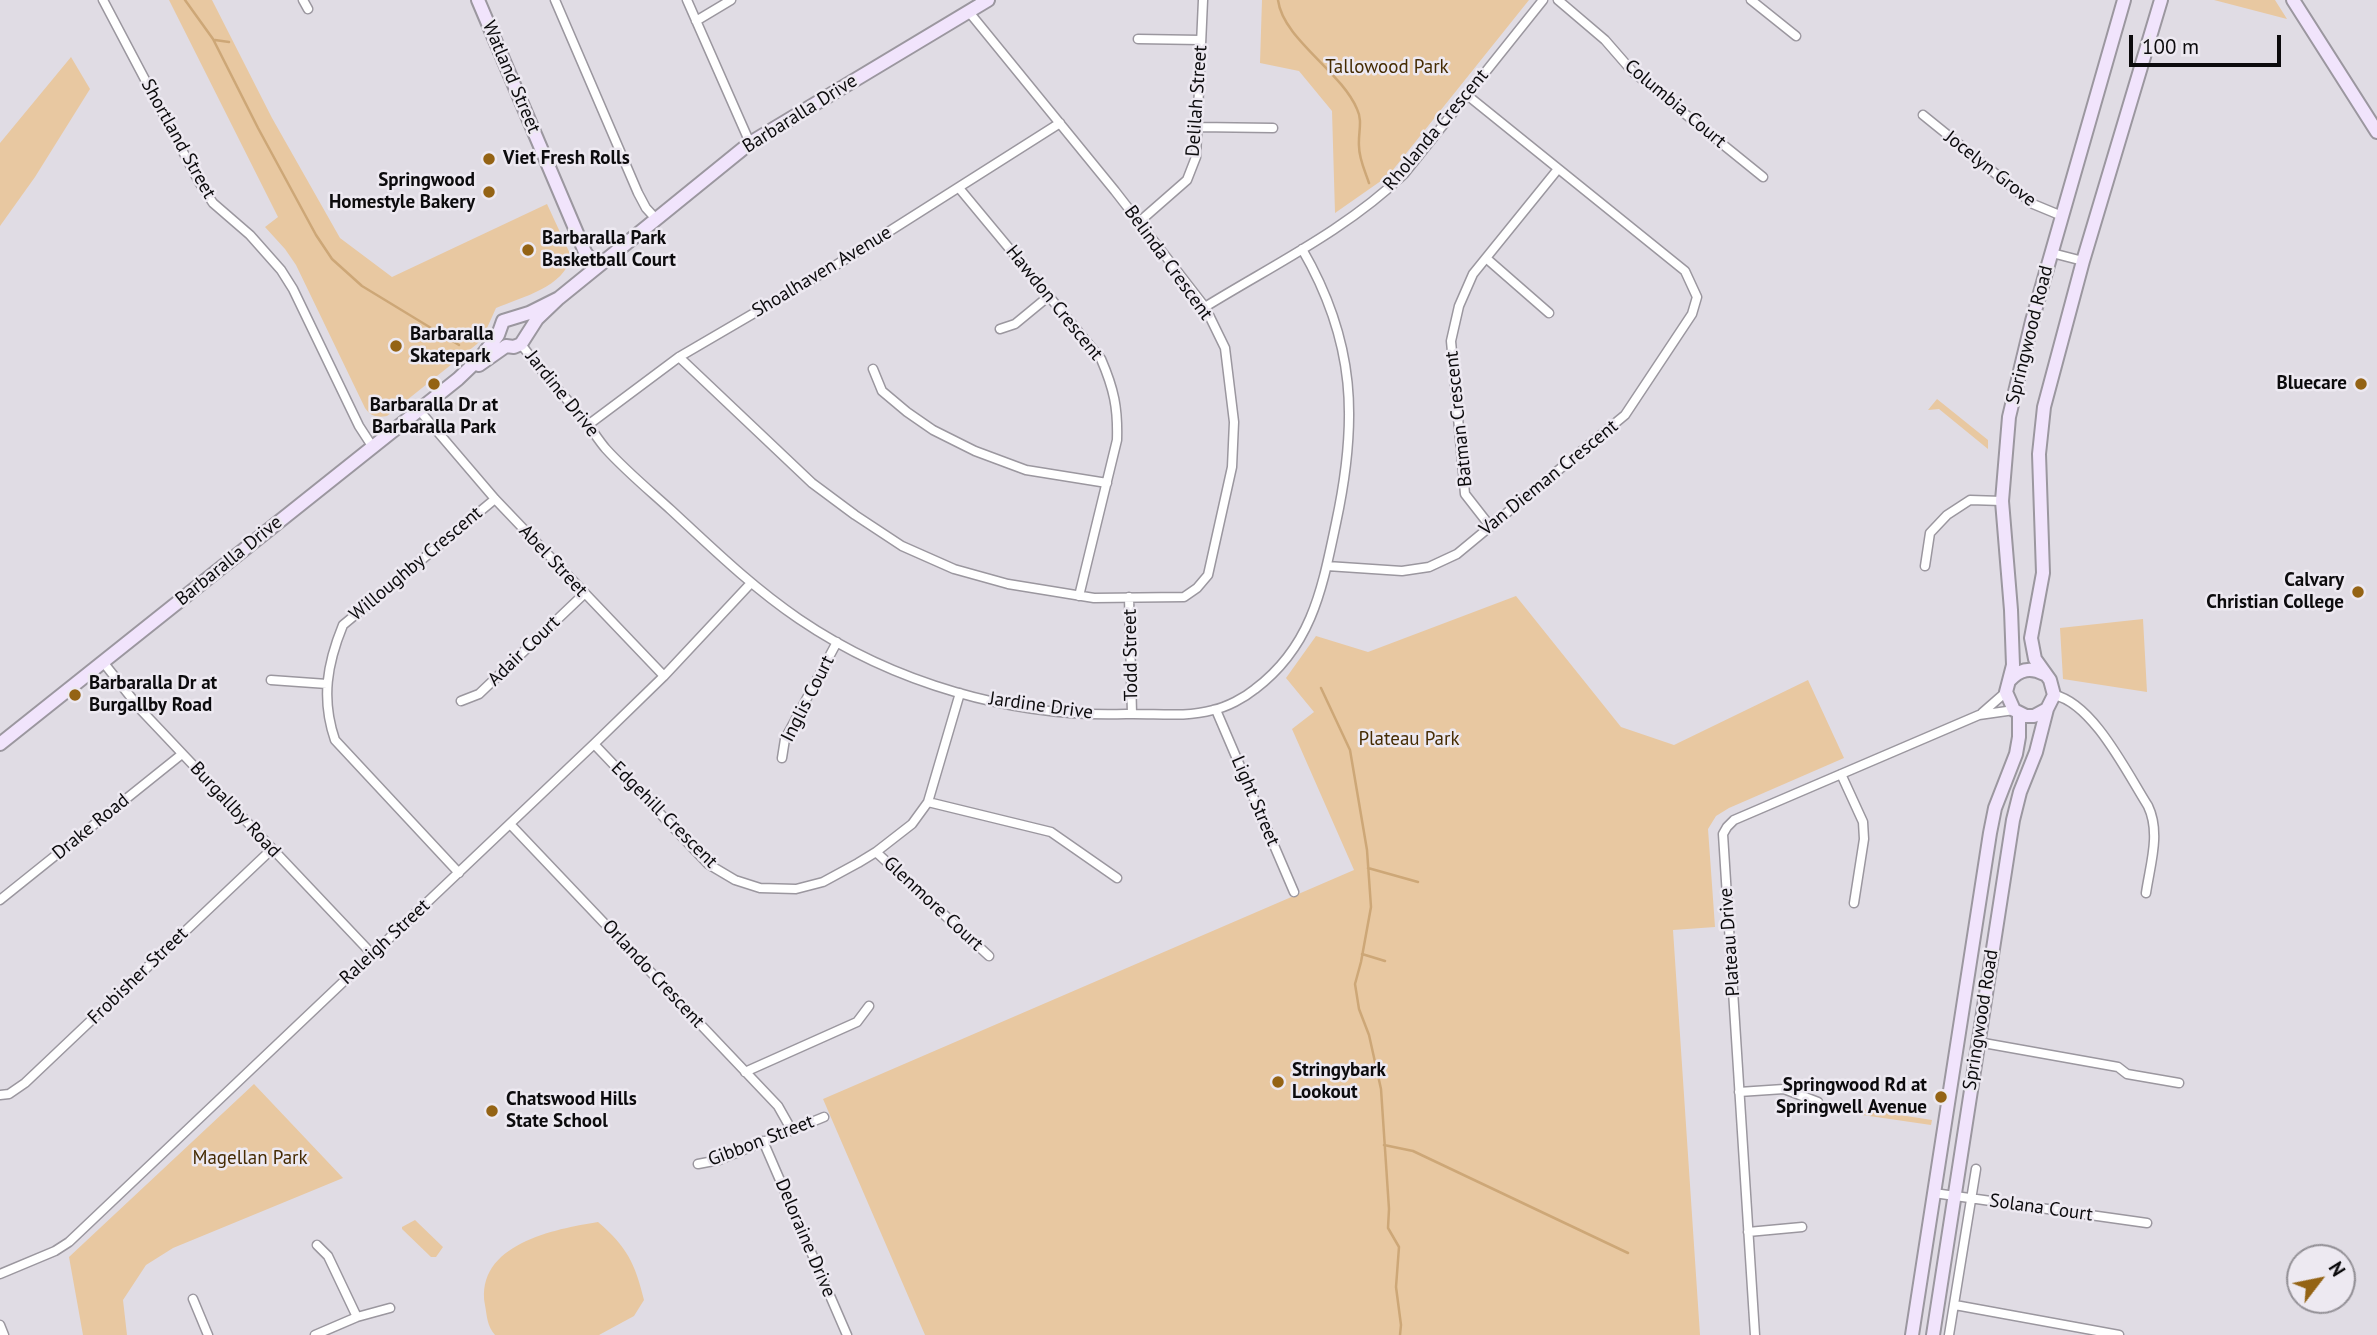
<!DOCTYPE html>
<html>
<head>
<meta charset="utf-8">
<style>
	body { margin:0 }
	#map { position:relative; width:2377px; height:1335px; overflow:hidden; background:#e0dce4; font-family:"PT Sans",sans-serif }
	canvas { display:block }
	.north { position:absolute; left:2286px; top:1244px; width:70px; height:70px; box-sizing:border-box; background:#ede9f1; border:2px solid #939096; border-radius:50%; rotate:58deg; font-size:19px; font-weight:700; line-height:28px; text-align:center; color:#0c0b0d }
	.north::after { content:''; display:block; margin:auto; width:24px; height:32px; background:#946314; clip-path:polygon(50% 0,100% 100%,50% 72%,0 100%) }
	.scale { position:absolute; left:2129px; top:35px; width:152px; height:32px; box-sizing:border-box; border:4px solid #0c0b0d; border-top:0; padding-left:9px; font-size:21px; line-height:24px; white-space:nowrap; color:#0c0b0d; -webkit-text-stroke:5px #ede9f1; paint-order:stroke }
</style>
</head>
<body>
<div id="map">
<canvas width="2377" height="1335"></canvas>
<div class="north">N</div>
<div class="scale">100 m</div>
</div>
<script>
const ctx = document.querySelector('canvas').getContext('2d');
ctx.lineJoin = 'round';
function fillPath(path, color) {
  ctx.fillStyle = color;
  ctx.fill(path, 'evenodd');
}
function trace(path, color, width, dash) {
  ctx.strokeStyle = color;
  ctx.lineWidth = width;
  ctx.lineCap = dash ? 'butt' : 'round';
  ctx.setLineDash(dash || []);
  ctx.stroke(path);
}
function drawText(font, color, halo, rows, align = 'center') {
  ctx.font = font + ' "PT Sans",sans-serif';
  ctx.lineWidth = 5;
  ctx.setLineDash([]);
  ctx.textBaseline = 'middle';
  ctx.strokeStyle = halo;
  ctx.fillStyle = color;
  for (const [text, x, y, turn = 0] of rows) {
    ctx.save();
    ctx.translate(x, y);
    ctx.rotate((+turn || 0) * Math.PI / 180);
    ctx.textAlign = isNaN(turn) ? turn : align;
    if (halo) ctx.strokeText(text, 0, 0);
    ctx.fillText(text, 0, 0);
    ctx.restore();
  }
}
fillPath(new Path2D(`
	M169 0H212L272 118 340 238 392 277 547 204 571 256C565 287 522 297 496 308L483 337 477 344 387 416C376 418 371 416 365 408L296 265 285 249 265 227 278 217Z
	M1262 0H1529L1388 176 1335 213 1332 111 1299 71 1260 63Z
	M2214 0H2275L2287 19Z
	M71 57 90 89 35 177 0 226V143Z
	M1937 399 1988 440V449L1939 409 1928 410Z
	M1516 596 1621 727 1674 745 1808 680 1844 758 1729 808 1716 816 1708 829 1715 927 1673 930 1700 1335H925L823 1099 1354 870 1292 729 1314 712 1286 678 1316 636 1368 652Z
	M2143 619 2147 692 2063 679 2060 628Z
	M254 1084 343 1178 173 1248 146 1265 123 1300 127 1335H83L69 1257Z
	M1836 1105 1932 1120 1931 1125 1835 1111Z
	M415 1220 443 1247 436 1257H431L402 1229V1227Z
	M598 1222C627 1247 635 1263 644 1300L634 1316 599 1335H495C487 1326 487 1316 485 1305 475 1244 555 1229 598 1222Z`), '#e8c8a1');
trace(new Path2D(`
	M185 0 213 39 258 128 316 235 332 259 362 286 459 345
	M1278 0C1283 39 1341 71 1357 109 1363 121 1358 133 1359 146 1359 159 1365 171 1369 183
	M215 40 229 42
	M1321 688 1350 750 1367 850 1371 907 1361 962 1355 984 1359 1009 1369 1035 1381 1089 1389 1209 1388 1228 1399 1247 1396 1287 1401 1325 1400 1335
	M1368 868 1418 882
	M1362 954 1385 961
	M1384 1145 1413 1151 1628 1253`), '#cda777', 2.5);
const street = new Path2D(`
	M103 0 199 182 213 203 250 235 281 270 293 289 359 426 372 446
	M303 0 308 9
	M555 0 638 193 646 208 657 220
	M687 0 750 143
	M1558 0 1605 40 1632 71 1763 177
	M1751 0 1796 36
	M696 21 731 0
	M1138 39 1201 40
	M1923 115 2033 204 2062 216
	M1197 127 1273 128
	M959 188 1101 359C1114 389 1118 408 1117 440L1079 596
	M1139 222 1187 180 1196 157 1203 0
	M2052 253 2083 261
	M1486 258 1549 313
	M1205 307C1273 265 1346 230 1404 174L1543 0
	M1000 329 1015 324 1049 296
	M521 344C541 372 565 396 586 422 593 431 599 441 606 449 626 471 649 490 671 510 712 548 752 587 799 619 893 683 1013 718 1126 714 1155 713 1184 718 1213 710 1227 707 1244 698 1255 689 1312 646 1322 589 1336 523 1358 421 1356 342 1302 249
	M679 357 812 483 855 515 902 546 954 569 1008 584 1094 598 1184 597 1197 588 1208 575 1232 467 1234 422 1225 348 1205 307 1115 191 969 12
	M873 369 882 391 907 412 933 430 975 451 1026 470 1107 483
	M419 410 495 499 664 676
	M588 425 679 357 833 267 1060 123
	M1490 526 1465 494 1451 341 1459 306 1473 274 1558 169
	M1327 566 1402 571 1429 567 1457 554 1625 415 1692 314 1697 297 1685 271 1467 95
	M1925 566 1930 533 1947 515 1970 500 2002 501
	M1129 597 1132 714
	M103 662 141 710 372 954
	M271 680 327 684
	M2054 695C2093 703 2127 773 2148 806 2161 833 2150 865 2146 893
	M461 701 479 694 584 594
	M1216 710 1294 892
	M1982 713 2006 692
	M594 744 708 864 735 880 760 888 796 889 823 882 858 863 876 852 912 824 928 802 960 693
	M782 758 785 739 837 642
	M1841 774 1863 822 1864 839 1854 903
	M928 802 1051 832 1117 878
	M510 824 778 1106 791 1129
	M876 852 989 956
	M459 873 335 740C321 699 327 664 343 625L495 499
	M0 900 182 754
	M1978 1042 2118 1067 2127 1074 2179 1083
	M745 1072 857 1022 869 1006
	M1739 1092 1784 1089 1818 1102
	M0 1095 9 1094 25 1083 272 849
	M763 1141 847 1335
	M698 1164 719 1160 824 1117
	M1934 1193 2147 1223
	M1748 1232 1802 1227
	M317 1245 328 1256 357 1317
	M0 1274 55 1251 69 1242 594 744 664 676 751 583
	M193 1299 208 1335
	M1955 1305 2119 1335
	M0 1325 4 1335
	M315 1335 357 1317 390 1308
	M1755 1335 1723 834 1727 827 1734 820 1979 715 2014 710
	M1949 1335 1976 1169`);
const secondary = new Path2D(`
	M478 0 585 252 596 268
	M2124 0 2032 321 2009 417 2002 501 2011 610 2013 665 2006 692 2014 710 2026 716H2034L2047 709 2054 695 2050 680 2035 659 2031 638 2043 573 2039 454 2044 407 2083 261 2161 0
	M2293 0 2377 132
	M479 365 506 346 514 347 521 344 537 319 559 298 750 143 988 0
	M2010 680C2020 669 2031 667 2044 674
	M0 744 458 379 481 357 498 335 503 321 529 313 559 298
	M1912 1335 1990 833 1995 808 2016 754 2019 737V713
	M1933 1335 2013 820 2020 792 2036 752 2047 709`);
trace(street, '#9b979f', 11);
trace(secondary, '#9b979f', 16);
trace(street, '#fff', 8);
trace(secondary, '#f1e4fc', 12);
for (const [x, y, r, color] of [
	[489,159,7,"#946314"],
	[489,192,7,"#946314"],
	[528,250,7,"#946314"],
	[396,346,7,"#946314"],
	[434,384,7,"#946314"],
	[2361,384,7,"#946314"],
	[2358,592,7,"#946314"],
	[75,695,7,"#946314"],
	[1278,1082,7,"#946314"],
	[1941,1097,7,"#946314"],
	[492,1111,7,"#946314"]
]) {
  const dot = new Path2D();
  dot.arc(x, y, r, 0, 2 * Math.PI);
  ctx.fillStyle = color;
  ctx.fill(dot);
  trace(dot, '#ede9f1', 2.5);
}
drawText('19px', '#452b02', '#ede9f1', [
	["Tallowood Park",1387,68],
	["Plateau Park",1409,740],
	["Magellan Park",250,1159]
]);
drawText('19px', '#0c0b0d', '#ede9f1', [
	["Watland Street",511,77,67],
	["Delilah Street",1197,101,-86],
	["Columbia Court",1675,104,40],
	["Barbaralla Drive",800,114,-32],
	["Rholanda Crescent",1436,130,-50],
	["Shortland Street",178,139,61],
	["Jocelyn Grove",1990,169,38],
	["Belinda Crescent",1168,263,54],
	["Shoalhaven Avenue",822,272,-31],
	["Hawdon Crescent",1054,303,51],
	["Springwood Road",2030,335,-76],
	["Jardine Drive",562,394,51],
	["Batman Crescent",1459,419,-96],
	["Van Dieman Crescent",1549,478,-39],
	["Barbaralla Drive",229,561,-39],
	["Abel Street",553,561,47],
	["Willoughby Crescent",416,564,-40],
	["Adair Court",524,651,-44],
	["Todd Street",1131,655,-91],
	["Inglis Court",808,699,-63],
	["Jardine Drive",1041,706,8],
	["Light Street",1255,801,67],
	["Burgallby Road",235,810,47],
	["Edgehill Crescent",664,815,45],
	["Drake Road",91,827,-39],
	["Glenmore Court",933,904,43],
	["Raleigh Street",385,942,-43],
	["Plateau Drive",1730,942,-94],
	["Orlando Crescent",653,974,47],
	["Frobisher Street",138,976,-44],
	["Springwood Road",1981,1020,-81],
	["Gibbon Street",761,1141,-21],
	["Solana Court",2041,1208,8],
	["Deloraine Drive",805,1238,67]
]);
drawText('bold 19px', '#0c0b0d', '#ede9f1', [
	["Viet Fresh Rolls",503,159],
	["Springwood",475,181,"right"],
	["Homestyle Bakery",475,203,"right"],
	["Barbaralla Park",542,239],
	["Basketball Court",542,261],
	["Barbaralla",410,335],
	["Skatepark",410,357],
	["Bluecare",2347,384,"right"],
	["Barbaralla Dr at",434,406,"center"],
	["Barbaralla Park",434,428,"center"],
	["Calvary",2344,581,"right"],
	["Christian College",2344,603,"right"],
	["Barbaralla Dr at",89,684],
	["Burgallby Road",89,706],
	["Stringybark",1292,1071],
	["Lookout",1292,1093],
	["Springwood Rd at",1927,1086,"right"],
	["Springwell Avenue",1927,1108,"right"],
	["Chatswood Hills",506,1100],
	["State School",506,1122]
], 'left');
</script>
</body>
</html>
